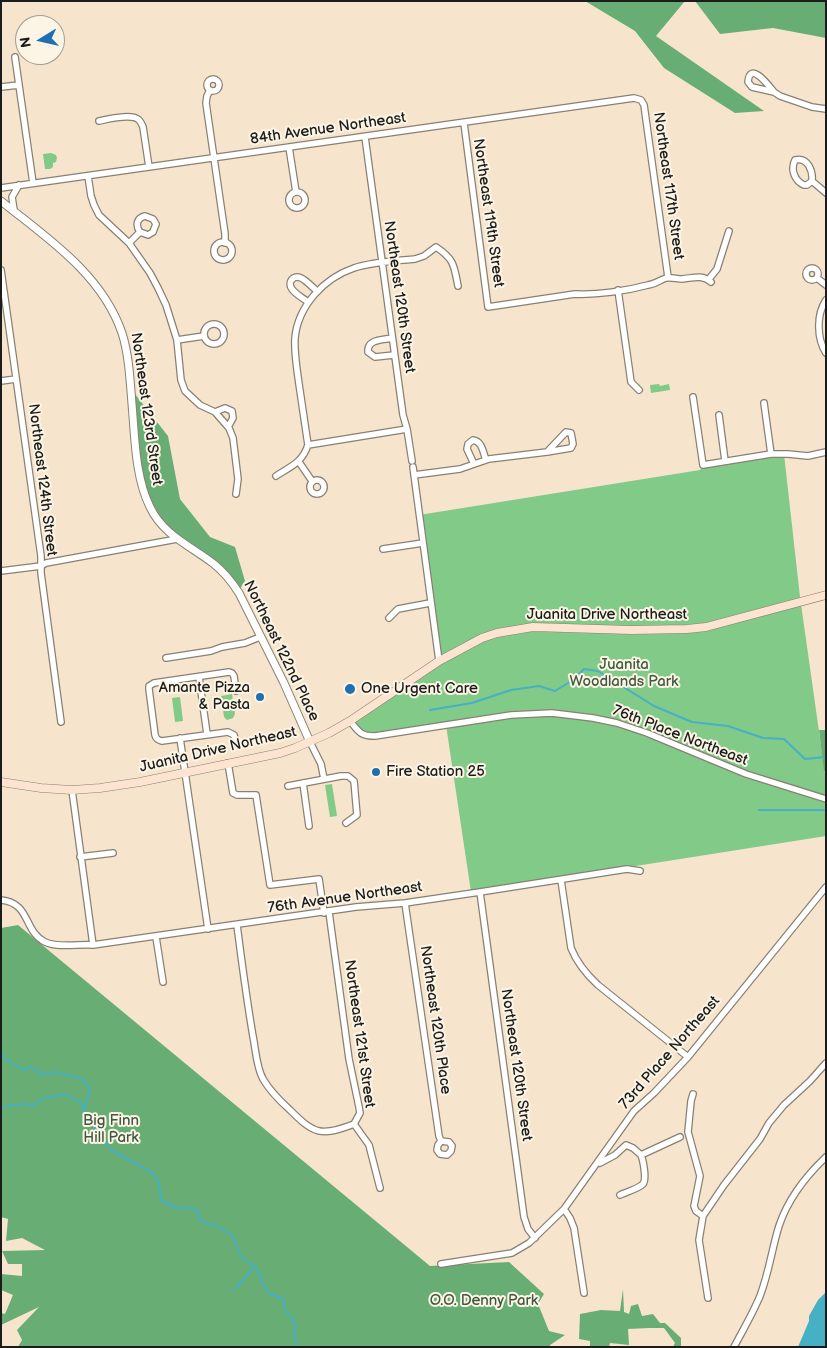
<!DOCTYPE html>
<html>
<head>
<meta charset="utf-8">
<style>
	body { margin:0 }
	#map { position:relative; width:827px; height:1348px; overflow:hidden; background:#f6e5cc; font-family:"Balsamiq Sans",sans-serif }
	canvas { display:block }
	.frame { position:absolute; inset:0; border:2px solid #1c1c1c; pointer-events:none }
	.north { position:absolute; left:15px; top:15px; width:50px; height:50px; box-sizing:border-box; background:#fcf5e5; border:1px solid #a29e95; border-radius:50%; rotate:261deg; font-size:14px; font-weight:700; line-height:20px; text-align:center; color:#1c1c1c }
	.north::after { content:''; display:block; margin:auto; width:18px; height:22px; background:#1f6fb2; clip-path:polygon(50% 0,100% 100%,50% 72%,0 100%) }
</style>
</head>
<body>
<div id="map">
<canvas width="827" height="1348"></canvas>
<div class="frame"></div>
<div class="north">N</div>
</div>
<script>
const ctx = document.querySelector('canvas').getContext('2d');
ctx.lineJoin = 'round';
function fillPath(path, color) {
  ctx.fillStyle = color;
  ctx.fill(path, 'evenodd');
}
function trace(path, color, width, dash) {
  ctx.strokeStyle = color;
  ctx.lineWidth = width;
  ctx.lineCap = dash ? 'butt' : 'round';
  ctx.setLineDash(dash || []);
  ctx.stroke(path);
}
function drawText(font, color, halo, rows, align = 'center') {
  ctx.font = font + ' "Balsamiq Sans",sans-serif';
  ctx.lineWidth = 4;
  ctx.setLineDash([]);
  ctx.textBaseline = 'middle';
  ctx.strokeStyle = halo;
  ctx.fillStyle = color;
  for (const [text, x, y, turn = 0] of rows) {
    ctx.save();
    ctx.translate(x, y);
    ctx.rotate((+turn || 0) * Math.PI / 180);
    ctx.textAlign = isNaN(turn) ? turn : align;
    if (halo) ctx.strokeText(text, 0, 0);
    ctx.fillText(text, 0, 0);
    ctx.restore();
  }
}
fillPath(new Path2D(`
	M51 153 56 155 57 158 56 162 53 163V167L50 169H45L43 154Z
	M659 384 660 386 669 384 670 390 651 393 650 385Z
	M784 454 800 597 826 781V836L471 892 446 725 366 736 350 721 438 661 419 515 700 470 703 465Z
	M232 694 235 714 233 718 227 720 224 717 221 696Z
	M180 697 183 721 175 722 172 698Z
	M332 784 337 816 330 817 325 785Z`), '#81ca87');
fillPath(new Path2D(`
	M585 1H685L656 36 764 111 735 113 664 68 635 31Z
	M695 1H826V38L773 28 720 34Z
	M131 389 168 436 180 499 210 537 235 547 245 581 239 590 230 577 166 530 145 498Z
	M819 730H826V771H824Z
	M18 925 430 1266 509 1262 544 1294 538 1304 549 1331 565 1335 550 1345V1347H18L22 1340 17 1330 39 1307 1 1325V1313L5 1314 13 1295 1 1290V1274L22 1276V1264H8L2 1251 45 1250 22 1238 6 1241 8 1219 1 1217V928Z
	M623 1289 624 1312 629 1314 631 1306 638 1304 642 1316 653 1314 660 1323H665L681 1338V1347H673L675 1343 664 1328H649L628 1329 629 1345 610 1343 609 1347H590V1341L579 1339 580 1314 601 1310 620 1311Z`), '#68ae74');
fillPath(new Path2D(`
	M826 1292V1347H798L809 1321V1316L818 1300Z`), '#46b0c5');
trace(new Path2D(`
	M430 710 472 703 511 690 539 686 555 691 573 680 584 669 598 671 654 706 692 722 728 726 763 738 784 739 805 759 826 757
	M759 810H824
	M1 1052 4 1058 24 1070 29 1067 37 1070 42 1075 54 1072 83 1079 90 1089 84 1112 111 1150 153 1173 159 1184 161 1200 176 1208H193L199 1213V1219L209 1225 213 1224 233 1236 241 1257 257 1268 263 1284 269 1293 283 1299 286 1311 296 1324 294 1336 298 1347
	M1 1107 23 1104 33 1105 44 1098 59 1095H68L81 1103 83 1110
	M234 1290 254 1267`), '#46b0c5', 2);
const minor = new Path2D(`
	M15 57 33 183
	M207 85a6 6 0 1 1 12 0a6 6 0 1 1-12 0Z
	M1 87 19 85
	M210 90 207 96 206 103 225 234V243
	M774 92C769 86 750 60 748 82L752 87 774 92 780 96 812 107 826 109
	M99 121C109 119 132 113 139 120 141 122 142 125 143 127L149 167
	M464 123 488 307 575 294C597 295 626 291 648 285 655 284 660 280 666 278 671 277 677 279 682 279 693 278 702 274 711 282
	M365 137 403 415 407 429 412 461
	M289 147 296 192
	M88 176 91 196 94 205 99 215 129 243 150 273 158 288 166 305 177 340 181 380 185 391 200 405 215 412 229 428 233 438 238 479 236 494
	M812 181 807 185H804C795 181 790 170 795 160 808 157 813 171 812 181L826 193
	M1 188 634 98 641 100 644 105 668 277
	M289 200a8 8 0 1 1 16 0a8 8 0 1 1-16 0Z
	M14 210 12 197 19 185
	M214 251a9 9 0 1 1 18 0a9 9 0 1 1-18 0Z
	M129 243 140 232 148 235 153 232 156 224 153 219 145 216C137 218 135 225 140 232
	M806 274a6 6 0 1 1 12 0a6 6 0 1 1-12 0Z
	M1 270 41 556V573L61 722
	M817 278 826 285
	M709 279 717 269 729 231
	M618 290 631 382 639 390
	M826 300C816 315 817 339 826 353
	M308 302C303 298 295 294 292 289 287 283 293 274 301 278 306 280 312 287 317 291
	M204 334a10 10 0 1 1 20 0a10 10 0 1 1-20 0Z
	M392 338C382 340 367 339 368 352L375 357 394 355
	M177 340 204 336
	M1 381 16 379
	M693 397 703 465 771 454H788L808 456 826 452
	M764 403 771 454
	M215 412 225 408 232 411 233 418 228 427
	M719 415 725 461
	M308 445C305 425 302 404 299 384 297 369 294 353 295 338 298 306 324 278 354 268 372 262 395 261 415 259L424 256 436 247C454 259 454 265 458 286
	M299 462 312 481
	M474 464 467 449 468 444 473 440C482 441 483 452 486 460
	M413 467 439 661
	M414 475 460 469 489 459 547 452 566 432 571 433 573 444 571 448 547 452
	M276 476C291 466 302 463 308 445L407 429
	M310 487a7 7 0 1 1 14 0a7 7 0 1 1-14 0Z
	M383 549 423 543
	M1 571 41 566 46 563 177 539
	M389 618 398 609 430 603
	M166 658 211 651 222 647 245 643 260 637
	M199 677 207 734
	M236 691 234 676 232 673 229 672 154 683 149 686V689L155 735C156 739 158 740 162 741L228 732 234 735 237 745
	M350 721C359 732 360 736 375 736L511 715 552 713 593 718 617 723 647 733 746 774 826 799
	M180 738 208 929
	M310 742 321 764 324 779
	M228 763 233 793 237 795H256L270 885 319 879 324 913
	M303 783 309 826
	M288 786 341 776H348L354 781 357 815 346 823
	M72 790 93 945
	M80 857 113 853
	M561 880 571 948C577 963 586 974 598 985L688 1057
	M480 892 524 1217 528 1229 535 1238
	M1 900C31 903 23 931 45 942 57 948 78 944 93 945L356 907 405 903 480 892 627 869 640 871
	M405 903 439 1136 441 1141 449 1142 452 1146 451 1151 447 1155 440 1154 437 1150 438 1145 441 1141
	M237 925C242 964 247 1003 254 1042 256 1054 257 1068 263 1079 270 1091 280 1101 290 1110 314 1134 321 1137 354 1124L360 1113 359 1107 349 1059 329 912
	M156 937 163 982
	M693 1094 691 1101 688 1132 700 1176 694 1206 696 1211 703 1216 699 1240 708 1298
	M354 1124 369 1145 380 1188
	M641 1155 680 1137
	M600 1163 615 1155 626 1145 633 1148 641 1155C643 1160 647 1179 643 1184 638 1189 626 1192 620 1195
	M564 1209 570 1218 574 1228 584 1293
	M703 1216 724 1185 760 1139 769 1123 784 1105 810 1081 826 1063
	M441 1264 512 1253 529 1243 564 1209 634 1111 654 1093 688 1057 826 887
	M734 1347C743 1330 753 1313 760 1296 769 1273 772 1248 779 1226 788 1199 806 1176 826 1157`);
const tertiary = new Path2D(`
	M1 201C47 238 102 274 122 333 129 355 130 380 132 404 135 437 135 477 150 507 163 535 191 546 214 564 224 572 232 582 239 593L284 683 310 742`);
const secondary = new Path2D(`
	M1 782 41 788 72 790 100 788 140 782 280 753 295 748 329 733 350 721 439 661 482 638 497 633 533 627 631 630 687 629 706 627 826 595`);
trace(minor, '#898074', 8);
trace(tertiary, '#898074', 9);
trace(secondary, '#898074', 9);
trace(minor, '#fff', 5.5);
trace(tertiary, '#fff', 7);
trace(secondary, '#fde4d0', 8);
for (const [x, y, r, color] of [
	[350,689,6,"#1f6fb2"],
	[260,697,5,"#1f6fb2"],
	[376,772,5,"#1f6fb2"]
]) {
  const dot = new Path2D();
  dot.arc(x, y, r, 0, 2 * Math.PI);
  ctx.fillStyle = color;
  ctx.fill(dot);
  trace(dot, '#fcf5e5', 2);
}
drawText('15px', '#1c1c1c', '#fcf5e5', [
	["84th Avenue Northeast",328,129,-8],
	["Northeast 117th Street",668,186,82],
	["Northeast 119th Street",488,213,82],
	["Northeast 120th Street",399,297,82],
	["Northeast 123rd Street",146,409,82],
	["Northeast 124th Street",42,480,83],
	["Juanita Drive Northeast",607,615],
	["Northeast 122nd Place",281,651,64],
	["76th Place Northeast",680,736,21],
	["Juanita Drive Northeast",218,750,-13],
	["76th Avenue Northeast",345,898,-8],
	["Northeast 120th Place",435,1020,82],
	["Northeast 121st Street",359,1034,82],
	["73rd Place Northeast",670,1053,-49],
	["Northeast 120th Street",516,1065,82]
]);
drawText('15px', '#3f5941', '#fcf5e5', [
	["Juanita",624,665],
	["Woodlands Park",624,682],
	["Big Finn",111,1121],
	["Hill Park",111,1138],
	["O.O. Denny Park",484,1301]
]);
drawText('15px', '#1c1c1c', '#fcf5e5', [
	["Amante Pizza",250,688,"right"],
	["& Pasta",250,705,"right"],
	["One Urgent Care",361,689],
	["Fire Station 25",386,772]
], 'left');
</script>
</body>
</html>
